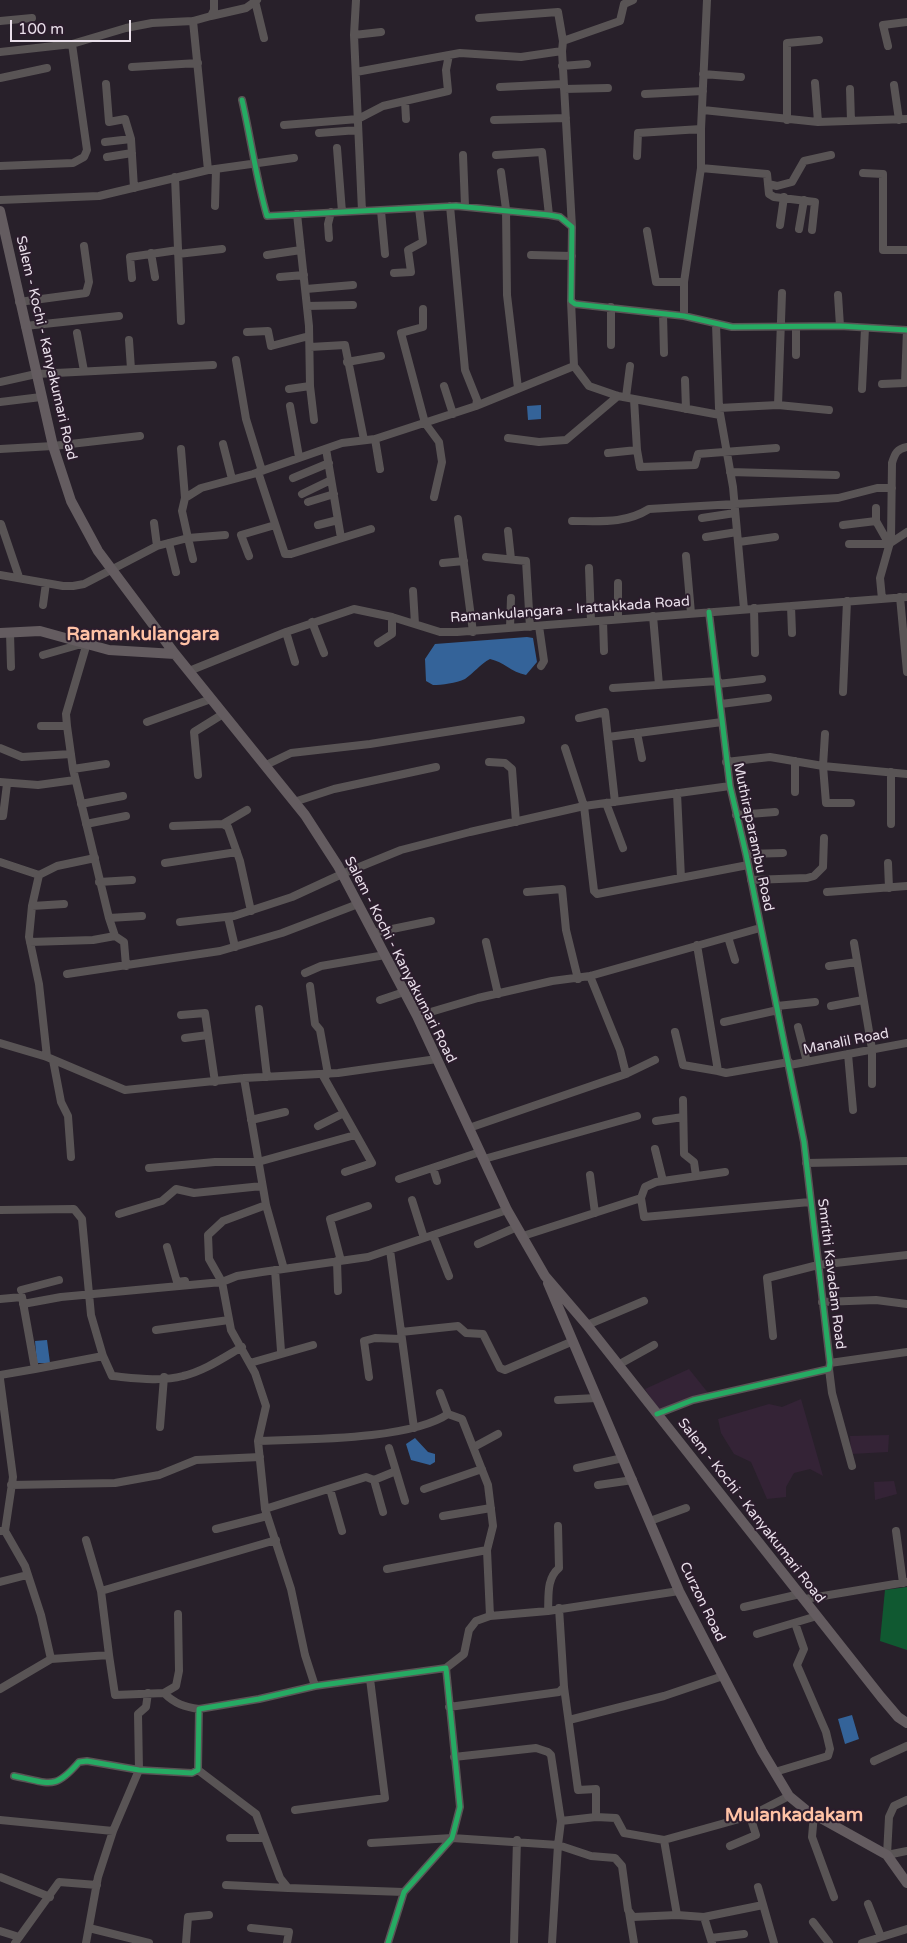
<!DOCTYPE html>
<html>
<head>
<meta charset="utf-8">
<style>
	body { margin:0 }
	#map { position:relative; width:907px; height:1943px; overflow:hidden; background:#28202a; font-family:"Varela Round",sans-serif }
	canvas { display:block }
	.scale { position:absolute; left:10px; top:20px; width:121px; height:22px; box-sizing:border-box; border:2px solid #eae0eb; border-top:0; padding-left:6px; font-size:15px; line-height:18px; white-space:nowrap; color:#eae0eb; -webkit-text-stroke:4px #2c1d2d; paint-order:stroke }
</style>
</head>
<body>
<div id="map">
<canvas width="907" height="1943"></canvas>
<div class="scale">100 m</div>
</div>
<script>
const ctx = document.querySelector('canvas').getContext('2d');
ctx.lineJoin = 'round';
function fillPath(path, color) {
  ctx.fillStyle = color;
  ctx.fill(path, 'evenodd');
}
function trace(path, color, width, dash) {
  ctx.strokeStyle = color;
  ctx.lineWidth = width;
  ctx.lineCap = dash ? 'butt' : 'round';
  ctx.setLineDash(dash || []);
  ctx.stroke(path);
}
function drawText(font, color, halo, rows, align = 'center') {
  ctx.font = font + ' "Varela Round",sans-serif';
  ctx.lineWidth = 4;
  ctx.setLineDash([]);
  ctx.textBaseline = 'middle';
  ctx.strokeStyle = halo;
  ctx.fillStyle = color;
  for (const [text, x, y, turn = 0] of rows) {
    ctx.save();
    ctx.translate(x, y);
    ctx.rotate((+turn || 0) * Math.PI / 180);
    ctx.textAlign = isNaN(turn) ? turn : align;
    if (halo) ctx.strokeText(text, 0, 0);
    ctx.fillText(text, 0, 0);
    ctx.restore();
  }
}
fillPath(new Path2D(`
	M689 1369 709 1394 659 1410 645 1389Z
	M801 1399 823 1476 810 1469 794 1473 786 1487V1497L767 1499 751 1462 734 1454 721 1433 718 1419 769 1404 782 1407Z
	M889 1435 888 1452 851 1454 850 1436Z
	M894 1481 897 1494 875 1500 874 1482Z`), '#342336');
fillPath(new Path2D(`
	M907 1587V1650L880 1641 885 1590Z`), '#105931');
fillPath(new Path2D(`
	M541 405V419L528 420 527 406Z
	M527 637 533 638 537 662 526 675C511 672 504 662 490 659 480 664 474 673 465 679 456 683 442 685 433 685L426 681 425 659 435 644Z
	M47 1340 50 1363H37L35 1341Z
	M415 1438 428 1452 435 1454V1462L430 1465 411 1460 406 1444Z
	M852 1715 859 1739 845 1744 838 1719Z`), '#346399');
trace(new Path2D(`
	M356 0 354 35 362 211
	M255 1 264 38
	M211 16 246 8 257 0
	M479 18 558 12 563 41
	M0 21 32 18
	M193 21 208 170
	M354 35 381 32
	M888 46 883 25 907 22
	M562 51 572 227
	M0 52 72 44 126 28 152 23 193 21 211 16 214 10V0
	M562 66 587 64
	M132 67 198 63
	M356 72 449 55
	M703 74 741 77
	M0 78 47 68
	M815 83 818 122
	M106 84 109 122 125 119 131 139 134 188
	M894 85 899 120
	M500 87 563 84
	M564 89 608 88
	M850 89 851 121
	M645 94 703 91
	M242 100C251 139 256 178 267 216L456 206 549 215 560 217 572 227 571 301 575 304 684 316 732 327 840 326 907 330
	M405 101 406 119
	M703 110 818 122 907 119
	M494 120 566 118
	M787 120V43L819 40
	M284 125 358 119 383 106 448 91 446 70 449 55 460 53 521 57 562 51 563 41 620 21 624 4 633 0
	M319 133 358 130
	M105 142 131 139
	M337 148 342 212
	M463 155 465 206
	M496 155 542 152 549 215
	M637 156 638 133 701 129
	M107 157 132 153
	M0 166 73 163 84 157 87 150 72 44
	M701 168 767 174 769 194 774 197 815 202 812 230
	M501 172 506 209 507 295 518 388
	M863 173 883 174V250H907
	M175 177 181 321
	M768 184 777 186 792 182 804 161 831 155
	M0 200 99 196 208 170 294 158
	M215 206 216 169
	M381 211 385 254
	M297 214 309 326 310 386 314 420
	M780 225 784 197
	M799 229 804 200
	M647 231 656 282H684
	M329 238 328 224 331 212
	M151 253 155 277
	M178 254 222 249
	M267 255 301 250
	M531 255 572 256
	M394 273 411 272 408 250 423 242 419 208
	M280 277 304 275
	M132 278 130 257 178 250
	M306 289 353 285
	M838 295 840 326
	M571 301 574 366 589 386 618 396 720 415
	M19 302 86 293 89 282 84 246
	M307 306 353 305
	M423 309V327L401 333 425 423 439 442 442 462 434 497
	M663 314 664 353
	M684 316V282L701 168V129L707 0
	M716 324 719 408
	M25 326 119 316
	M247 332 268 331 271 346 309 336
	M77 333 84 371
	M129 340 131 369
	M611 345V307
	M310 347 345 345 364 440
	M796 355V328
	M236 360 246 419 262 471
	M347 362 381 356
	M685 380 686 409
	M0 382 36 374 213 365
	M882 384 905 383 907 330
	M444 386 453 414
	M289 389 310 386
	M862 389 865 328
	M626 397 630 366
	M634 399 637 450
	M0 402 41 397
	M778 405 782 293
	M290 406 299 457
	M476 406 574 366
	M508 438 539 442 566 440 618 396
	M375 439 380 469
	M223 444 232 479
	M0 449 53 446 140 436
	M181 449 185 498
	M326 449 341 538
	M608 453 637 450 640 467 695 465 698 454 776 448
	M258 472 285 554H291L371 529
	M730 472 836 475
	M293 478 329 463
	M302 494 331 480
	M308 502 334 494
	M876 508V521L889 544
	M702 518 735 513
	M458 519 473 632
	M572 521C600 521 625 524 649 509L838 498 877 488H892
	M154 523 157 546
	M1 524 19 577
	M318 525 338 520
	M843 525 876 521
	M508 531 511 559
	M706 537 737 532
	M739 542 775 537
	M169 543 176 572
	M849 544H889L907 532
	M249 556 241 535 275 525
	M686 556 691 613
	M486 557 526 561 530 627
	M193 559 188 538 225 535
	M443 563 464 561
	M589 568 591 621
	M0 575 63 586H73L84 584 157 546 188 538 182 511 185 498 201 488 253 474 342 443 375 439 476 406 477 400 465 370 450 206
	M618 583V619
	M413 591 415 624
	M900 597 907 672
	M882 599 880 578 891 539 892 463C895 453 897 449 907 447
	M43 605 46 583
	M791 606 792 633
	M754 608 755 653
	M744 609 733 487 719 408 778 405 829 410
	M653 616 659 685
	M603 621 604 651
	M312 622 324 653
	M539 626 544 661 541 666
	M510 628 511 598
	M286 632 295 662
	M10 633 11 667
	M87 643 66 714 67 726 73 769 109 918 142 916
	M378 643 392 634V617
	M43 655 85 643
	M189 671 286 632 354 609 392 617 440 632H457L907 597
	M718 684 762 679
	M613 688 718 681
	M843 692 847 601
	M721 704 768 698
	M579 718 605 712 615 802
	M147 722 211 699
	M41 726H67
	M637 733 642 758
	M825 734 823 766 826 803H851
	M608 737 722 722
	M0 748 22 757 71 754
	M565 748 584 806 594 891 597 894 748 865
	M795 761V792
	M489 762 505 763 512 769 516 822
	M726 762 770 757 823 766 907 774
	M266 765 291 753 370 744 521 720
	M73 769 106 764
	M198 775 194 732 223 714
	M0 782 38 785 75 780
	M677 793 681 878
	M294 802 334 789 436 767
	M606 803 623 848
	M81 804 123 796
	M736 815 775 812
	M0 816H3L7 784
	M86 824 126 816
	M223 824 247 810
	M891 824V772
	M173 826 223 824 228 827 240 861 251 911
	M746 854 783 853
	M0 862 39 875
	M165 863 237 852
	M888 863 889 888
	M751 880 807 878 814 876 823 867 824 838
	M99 882 132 880
	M527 892 562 889 566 930 578 979
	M827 892 907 886
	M32 906 64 904
	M228 917 235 947
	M109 918 115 936
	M180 922 234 916 292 897 342 874 401 850 470 832 584 806 730 786
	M373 933 431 921
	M728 937 735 960
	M30 942 93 940 115 936 124 942 126 966
	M486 942 498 994
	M854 943 872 1049V1084
	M697 945 718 1071 726 1073 789 1062
	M829 966 857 962
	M305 973 321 966 385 955
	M67 974 220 951 282 933 358 904
	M310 986 315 1024 320 1030 328 1074
	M380 1000 404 992
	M777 1006 815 1002
	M831 1006 863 1000
	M259 1009 267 1077
	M181 1015 205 1013 215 1082
	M417 1016 478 998 552 981 590 976 760 928
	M724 1022 778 1010
	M798 1027 807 1062
	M675 1032 683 1065 718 1071
	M185 1038 208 1035
	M0 1043 47 1057 125 1090 244 1078 338 1073 437 1059
	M848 1054 853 1110
	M47 1057 39 984 29 937 32 906 39 875 57 866 95 858
	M53 1060 61 1102 68 1116 71 1157
	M790 1065 907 1043
	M322 1074 372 1163 345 1172
	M626 1074 655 1060
	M244 1078 266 1205 284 1269
	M683 1100 684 1154 694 1162 696 1176
	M251 1120 285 1112
	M656 1121 683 1117
	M318 1126 342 1114
	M469 1128 626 1074 620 1050 590 976
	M655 1149 663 1181
	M484 1159 637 1116
	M806 1163 907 1161
	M149 1168 215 1162H258L355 1135
	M433 1168 437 1181
	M590 1175 595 1213
	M399 1179 480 1152
	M641 1198 645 1187 656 1182 725 1172
	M412 1200 424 1238
	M0 1210 74 1209 82 1219 91 1315 103 1356
	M119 1214 162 1201 176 1189 194 1193 262 1186
	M433 1235 449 1276
	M523 1236 641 1198 644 1217 810 1202
	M478 1244 517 1227
	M167 1247 177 1282 185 1281
	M390 1250 414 1428
	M337 1261 338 1291
	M341 1261 330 1219 368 1206
	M275 1270 281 1351
	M21 1290 59 1280
	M0 1299 22 1297 35 1369 103 1356 112 1376C134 1378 161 1382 183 1376 204 1371 223 1358 242 1347
	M822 1302 876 1300 907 1304
	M23 1304 61 1297 222 1282 209 1259 208 1235 223 1221 266 1205
	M587 1325 644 1301
	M156 1330 229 1320
	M401 1332 458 1326 466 1333 483 1334 500 1368 505 1370 571 1342
	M773 1336 767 1278 818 1265 907 1255
	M250 1363 313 1345
	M830 1363 907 1352
	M618 1365 654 1345
	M829 1369 832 1393 852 1466
	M0 1375 35 1369
	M369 1377 364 1341 375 1338 401 1339
	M0 1379 13 1477 5 1531
	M440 1393 448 1414
	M558 1400 596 1398
	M657 1414 693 1400 829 1369 830 1363 804 1142 746 854 730 786 709 612
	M160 1427 164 1377
	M258 1441C306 1439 410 1440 448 1414L462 1419 488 1485 493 1526 487 1550 490 1616
	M474 1447 498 1434
	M577 1468 623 1458
	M396 1471 405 1501
	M374 1480 396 1471 389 1448
	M11 1485 115 1483 159 1475 196 1460 260 1457
	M598 1485 633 1480
	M330 1489 342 1531
	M424 1489 482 1469
	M265 1509 366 1477 374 1480 383 1512
	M443 1516 491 1508
	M650 1521 686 1508
	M216 1529 267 1516
	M0 1531H5L25 1566 41 1615 51 1659 109 1655 115 1695 164 1693C175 1704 185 1707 199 1709
	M896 1531 903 1583
	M86 1540 101 1591 109 1655
	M387 1569 487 1550
	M0 1582 27 1575
	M101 1591 276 1540
	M805 1599 907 1582
	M744 1607 800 1594
	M548 1611C549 1596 546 1579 559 1568L558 1526
	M757 1634 817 1616
	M446 1668 464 1654 469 1630 476 1621 490 1616 548 1611 679 1591
	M315 1686 305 1655 291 1589 265 1509 258 1441 266 1406 255 1373 231 1330 222 1282 237 1276 262 1272 368 1257 507 1210
	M564 1687 578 1790 596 1789V1817
	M0 1689 51 1659
	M164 1693 176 1686 179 1671 178 1614
	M449 1707 559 1692 564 1687 559 1608
	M569 1720 664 1696 723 1676
	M454 1757 536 1748 548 1752 551 1755 561 1821
	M874 1761 907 1746
	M198 1770 256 1814 280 1878 288 1888 404 1892
	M775 1772 828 1756 830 1749 826 1732 797 1665 804 1649 795 1623
	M14 1776C50 1783 54 1791 79 1762L87 1761 139 1770 192 1773 198 1770 199 1709 259 1699 315 1686 446 1668 460 1807 452 1838 404 1892 388 1943
	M907 1800 894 1806 889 1817 887 1855 907 1851
	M295 1810 385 1798 370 1679
	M814 1814 812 1837 834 1897
	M0 1820 113 1831
	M230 1838H263
	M664 1840 677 1915 704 1917 712 1943
	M371 1843 452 1838 558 1845 561 1821 596 1817 616 1818 624 1833 664 1840 750 1816 789 1796
	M730 1846 756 1835 750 1816
	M0 1877 50 1897
	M226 1885 288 1888
	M758 1887 774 1943
	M868 1904 881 1937
	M629 1912 634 1943
	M704 1917 763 1905
	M813 1922 829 1943
	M89 1928 149 1943
	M251 1928 289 1932 287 1943
	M0 1931 19 1937
	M711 1938 744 1934
	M15 1943 59 1882 97 1885
	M86 1943 98 1877 113 1831 139 1770 138 1714 146 1707 148 1693
	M186 1943 188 1917 209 1915
	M514 1943 517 1840
	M552 1943 558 1845 591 1856 615 1858 622 1866 628 1910 633 1917 677 1915
	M862 1943 907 1929`), '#595455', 8);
trace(new Path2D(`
	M0 211 53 446 71 501 98 551 175 654 305 815 338 866 417 1016 507 1210 545 1276 587 1325 881 1697 898 1717 907 1723
	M0 633 40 631 109 650 175 654
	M548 1283 679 1591 762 1751 789 1796 806 1810 887 1855 907 1883`), '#645c60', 10);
trace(new Path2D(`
	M242 100C251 139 256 178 267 216L456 206 549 215 560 217 572 227 571 301 575 304 684 316 732 327 840 326 907 330
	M657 1414 693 1400 829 1369 830 1363 804 1142 746 854 730 786 709 612
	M14 1776C50 1783 54 1791 79 1762L87 1761 139 1770 192 1773 198 1770 199 1709 259 1699 315 1686 446 1668 460 1807 452 1838 404 1892 388 1943`), '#26ab63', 5);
drawText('14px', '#eae0eb', '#2c1d2d', [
	["Salem - Kochi - Kanyakumari Road",46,348,77],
	["Ramankulangara - Irattakkada Road",570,610,-4],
	["Muthiraparambu Road",753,837,78],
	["Salem - Kochi - Kanyakumari Road",400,960,63],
	["Manalil Road",846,1042,-11],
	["Smrithi Kavadam Road",831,1274,83],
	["Salem - Kochi - Kanyakumari Road",751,1511,52],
	["Curzon Road",702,1602,64]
]);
drawText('bold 19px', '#ffc2a5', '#2c1d2d', [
	["Ramankulangara",143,635],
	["Mulankadakam",794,1816]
]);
</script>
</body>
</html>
